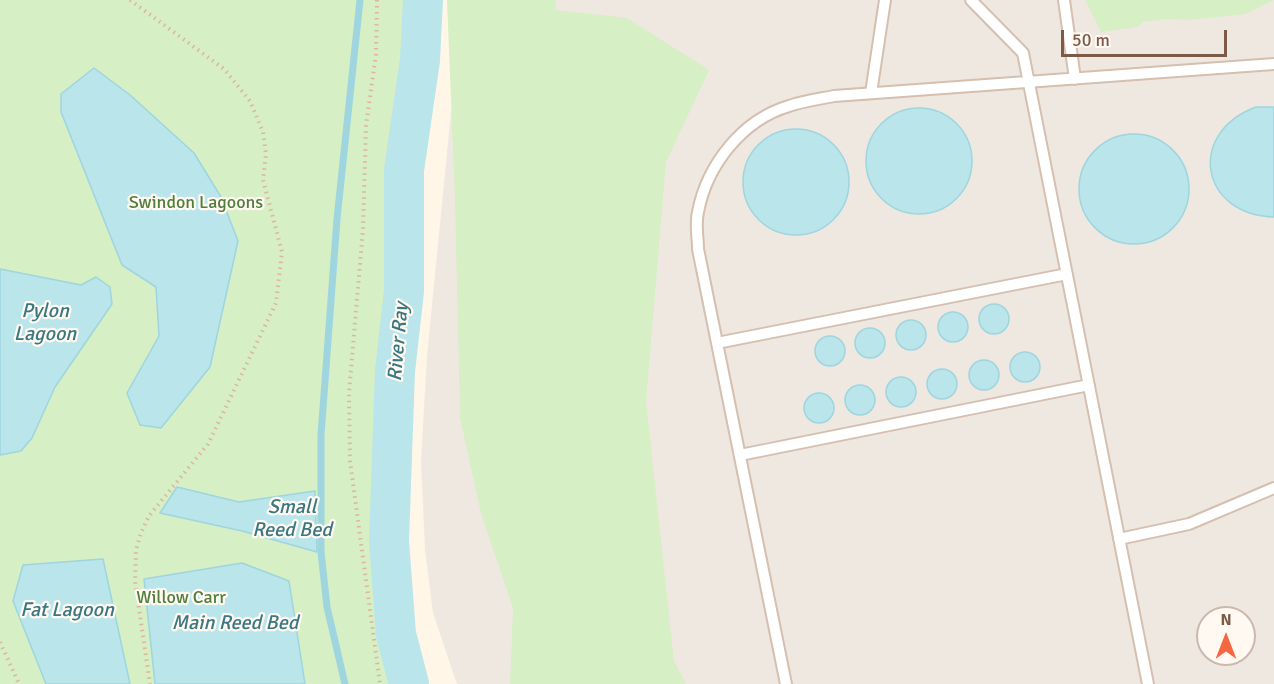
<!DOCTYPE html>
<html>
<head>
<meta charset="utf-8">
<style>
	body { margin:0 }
	#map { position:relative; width:1274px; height:684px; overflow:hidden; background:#fff6e8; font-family:Signika,sans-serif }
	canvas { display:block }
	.north { position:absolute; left:1196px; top:606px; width:60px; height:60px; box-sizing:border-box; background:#fff9f1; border:2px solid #cbb9ad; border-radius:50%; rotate:0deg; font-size:16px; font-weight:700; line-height:24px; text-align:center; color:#7d5a48 }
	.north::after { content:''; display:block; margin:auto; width:21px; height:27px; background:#f56740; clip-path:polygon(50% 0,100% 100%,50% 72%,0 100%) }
	.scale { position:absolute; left:1061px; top:30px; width:166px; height:27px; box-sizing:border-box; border:3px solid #7d5a48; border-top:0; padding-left:8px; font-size:18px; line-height:21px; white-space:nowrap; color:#7d5a48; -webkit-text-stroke:4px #fff9f1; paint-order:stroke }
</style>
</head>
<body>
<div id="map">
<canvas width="1274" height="684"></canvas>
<div class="north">N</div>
<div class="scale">50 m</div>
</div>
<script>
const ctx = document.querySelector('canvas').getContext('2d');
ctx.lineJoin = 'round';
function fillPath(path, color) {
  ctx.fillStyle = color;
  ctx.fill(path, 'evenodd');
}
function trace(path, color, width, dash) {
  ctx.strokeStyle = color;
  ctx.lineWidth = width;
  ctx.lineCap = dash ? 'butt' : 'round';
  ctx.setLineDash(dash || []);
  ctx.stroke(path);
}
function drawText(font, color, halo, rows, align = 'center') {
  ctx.font = font + ' Signika,sans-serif';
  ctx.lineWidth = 4.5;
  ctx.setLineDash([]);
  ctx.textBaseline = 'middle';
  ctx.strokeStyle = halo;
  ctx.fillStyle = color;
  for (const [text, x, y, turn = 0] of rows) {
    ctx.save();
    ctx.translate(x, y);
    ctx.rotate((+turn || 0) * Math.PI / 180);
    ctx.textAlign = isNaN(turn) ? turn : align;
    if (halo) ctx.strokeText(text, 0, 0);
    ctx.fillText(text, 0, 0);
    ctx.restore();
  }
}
fillPath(new Path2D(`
	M462 0H1274V684H457L433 613 425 550 421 461 427 356ZM1208 618H1244V654H1208Z`), '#efe8e1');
fillPath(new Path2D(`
	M0 0H412L407 62 395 117 386 341 375 462 374 566 400 684H0Z
	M447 0H556L555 10 627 18 709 70 666 162 646 402 674 661 686 684H510L513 608 481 513 460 418 455 198Z
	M1085 0H1274L1245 14 1189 20 1167 19 1143 22 1137 27 1101 32Z`), '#d6efc4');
const water = new Path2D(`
	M94 68 130 95 194 153 221 197 238 241 210 367 161 428 140 425 127 393 159 336 156 287 122 265 61 112V94Z
	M1256 107H1274V217C1200 215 1186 133 1256 107Z
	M866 161a53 53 0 1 1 106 0a53 53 0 1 1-106 0Z
	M743 182a53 53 0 1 1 106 0a53 53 0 1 1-106 0Z
	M1079 189a55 55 0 1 1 110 0a55 55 0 1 1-110 0Z
	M0 269 81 285 96 277 110 287 112 304 55 387 32 438 21 451 0 455Z
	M979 319a15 15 0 1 1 30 0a15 15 0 1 1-30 0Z
	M938 327a15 15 0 1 1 30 0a15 15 0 1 1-30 0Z
	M896 335a15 15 0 1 1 30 0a15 15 0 1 1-30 0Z
	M855 343a15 15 0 1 1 30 0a15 15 0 1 1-30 0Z
	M815 351a15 15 0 1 1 30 0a15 15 0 1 1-30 0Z
	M1010 367a15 15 0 1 1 30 0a15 15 0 1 1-30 0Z
	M969 375a15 15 0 1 1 30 0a15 15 0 1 1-30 0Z
	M927 384a15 15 0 1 1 30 0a15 15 0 1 1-30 0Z
	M886 392a15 15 0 1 1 30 0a15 15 0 1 1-30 0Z
	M845 400a15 15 0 1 1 30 0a15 15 0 1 1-30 0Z
	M804 408a15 15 0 1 1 30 0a15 15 0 1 1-30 0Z
	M177 487 239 502 315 491 317 552 242 531 160 513Z
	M103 559 130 684H46L13 601 23 565Z
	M242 563 289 581 305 684H155L144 579Z`);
fillPath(water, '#b9e5eb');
trace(water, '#9ed5df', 1.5);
trace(new Path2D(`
	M345 684 327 607 321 552V435L337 219 360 0`), '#9ed5df', 7);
trace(new Path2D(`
	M409 684 396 634 389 541 395 371 404 291V170L420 60 423 0`), '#b9e5eb', 40);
const lane = new Path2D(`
	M971 0 1023 53 1148 684
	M1064 0 1075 79
	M871 93 885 0
	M717 343 1067 274
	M740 455 1089 385
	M1119 539 1189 524 1274 488
	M786 684 698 249C698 238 695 224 698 212 707 165 742 120 789 106 803 101 819 99 834 96L1274 64`);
trace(lane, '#d5bfaf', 14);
trace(new Path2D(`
	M130 0 224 69 250 101 263 132 266 154 263 180 282 252 276 303 208 444 149 516 141 533 136 550 135 581 150 684
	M377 0 376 54 366 126 363 229 349 393 350 461 380 684
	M0 642 19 684`), '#ddb69e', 4, [1.5, 4.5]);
trace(lane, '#fff', 10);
drawText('18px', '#507e3c', '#fff9f1', [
	["Swindon Lagoons",196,203],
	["Willow Carr",181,598]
]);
drawText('italic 20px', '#397883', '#fff9f1', [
	["Pylon",45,312],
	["Lagoon",45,335],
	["River Ray",399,342,-85],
	["Small",292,508],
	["Reed Bed",292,531],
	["Fat Lagoon",67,611],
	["Main Reed Bed",235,624]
]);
</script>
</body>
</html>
